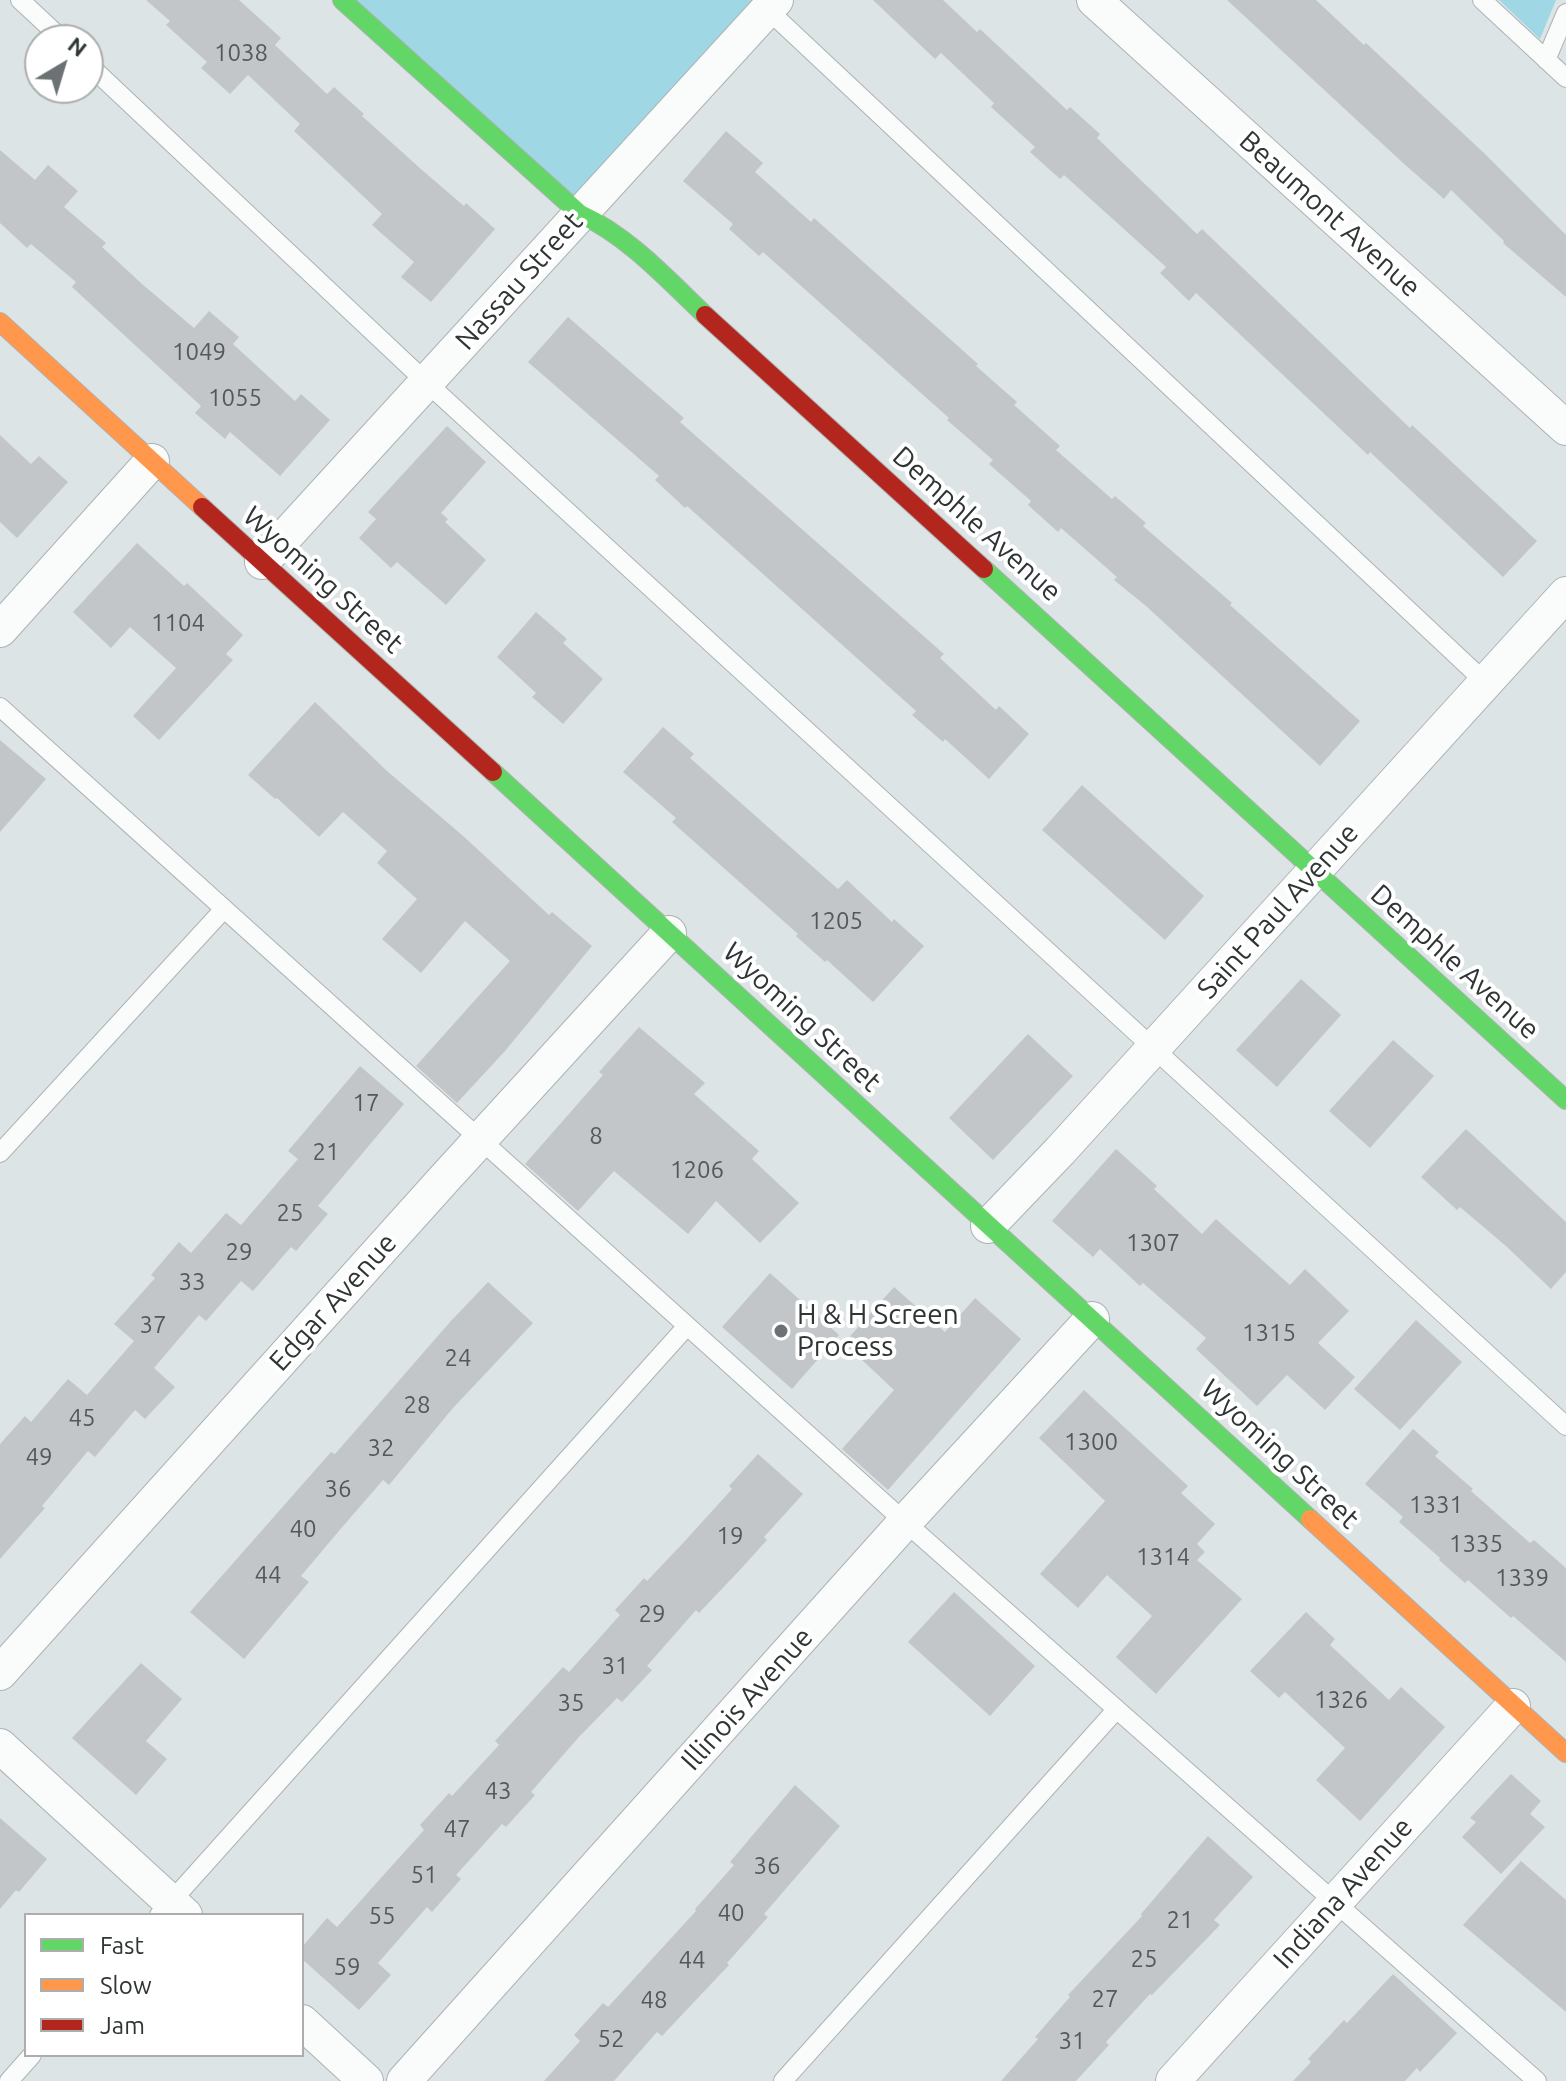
<!DOCTYPE html>
<html>
<head>
<meta charset="utf-8">
<style>
	body { margin:0 }
	#map { position:relative; width:1566px; height:2081px; overflow:hidden; background:#dde4e6; font-family:Ubuntu,sans-serif }
	canvas { display:block }
	.legend { position:absolute; left:24px; top:1913px; width:280px; height:144px; box-sizing:border-box; background:#fff; border:2px solid #acaeae; margin:0; padding:10px 14px; list-style:none; font-size:24px; color:#2f3435 }
	.legend li { display:flex; align-items:center; gap:16px; height:40px }
	.legend b { width:40px; border:2px solid #acaeae }
	.north { position:absolute; left:24px; top:24px; width:80px; height:80px; box-sizing:border-box; background:#fff; border:2px solid #acaeae; border-radius:50%; rotate:38deg; font-size:22px; font-weight:700; line-height:32px; text-align:center; color:#2f3435 }
	.north::after { content:''; display:block; margin:auto; width:28px; height:36px; background:#6c7273; clip-path:polygon(50% 0,100% 100%,50% 72%,0 100%) }
</style>
</head>
<body>
<div id="map">
<canvas width="1566" height="2081"></canvas>
<ul class="legend">
<li><b style="height:10px;background:#63d668"></b>Fast</li>
<li><b style="height:10px;background:#ff974d"></b>Slow</li>
<li><b style="height:10px;background:#b3261e"></b>Jam</li>
</ul>
<div class="north">N</div>
</div>
<script>
const ctx = document.querySelector('canvas').getContext('2d');
ctx.lineJoin = 'round';
function fillPath(path, color) {
  ctx.fillStyle = color;
  ctx.fill(path, 'evenodd');
}
function trace(path, color, width, dash) {
  ctx.strokeStyle = color;
  ctx.lineWidth = width;
  ctx.lineCap = dash ? 'butt' : 'round';
  ctx.setLineDash(dash || []);
  ctx.stroke(path);
}
function drawText(font, color, halo, rows, align = 'center') {
  ctx.font = font + ' Ubuntu,sans-serif';
  ctx.lineWidth = 8;
  ctx.setLineDash([]);
  ctx.textBaseline = 'middle';
  ctx.strokeStyle = halo;
  ctx.fillStyle = color;
  for (const [text, x, y, turn = 0] of rows) {
    ctx.save();
    ctx.translate(x, y);
    ctx.rotate((+turn || 0) * Math.PI / 180);
    ctx.textAlign = isNaN(turn) ? turn : align;
    if (halo) ctx.strokeText(text, 0, 0);
    ctx.fillText(text, 0, 0);
    ctx.restore();
  }
}
fillPath(new Path2D(`
	M342 0H776L580 214Z
	M1499 0H1556L1540 39Z`), '#a0d7e5');
fillPath(new Path2D(`
	M146 0H239L281 38 275 45 327 94 334 87 364 114 362 116 422 170 464 206 466 203 495 229 431 302 401 277 414 262 372 225 382 214 294 131 300 124 248 75 230 94 201 68 207 62 166 25 170 21Z
	M873 0H943L977 32 980 29 1067 110 1070 107 1100 134 1097 138 1197 234 1202 229 1410 428 1412 425 1537 541 1503 577 1370 452 1368 455 1196 293 1189 301 1160 273 1166 267 1064 175 1060 179 1030 152 1035 147 991 107 994 103 941 53 935 59Z
	M1227 0H1316L1364 45 1366 43 1485 154 1566 235V297L1503 243 1504 241 1451 190 1444 199 1402 162Z
	M726 131 763 163 755 172 811 222 814 218 978 364 976 366 1017 402 1014 405 1060 446 1056 450 1112 499 1115 496 1146 523 1143 526 1232 603 1230 605 1360 721 1320 766 1146 606 1114 580 1117 577 1061 528 1058 532 1028 505 1031 501 989 464 993 460 947 420 949 418 763 252 759 256 729 229 733 224 683 181Z
	M0 150 35 180 48 165 78 191 64 207 106 243 102 247 142 284 194 328 209 311 239 337 233 344 295 401 301 394 330 420 280 476 230 432 225 439 195 413 201 406 72 287 76 282 31 244 27 248 0 223Z
	M568 317 684 418 680 422 944 654 940 658 996 710 999 706 1029 734 989 779 945 739 943 742 912 715 916 711 687 506 685 508 655 480 659 476 528 362Z
	M447 426 486 462 441 513 448 519 445 522 486 560 446 605 397 562 391 568 359 538 376 519 368 512Z
	M0 435 31 464 39 456 68 482 17 538 0 522Z
	M137 543 184 586 187 583 243 635 226 654 233 660 159 740 133 716 176 668 130 627 111 648 73 612Z
	M536 612 567 639 563 643 603 679 563 724 532 697 536 693 497 657Z
	M315 702 387 771 462 835 549 915 552 912 592 946 505 1051 457 1103 416 1066 510 961 465 921 421 973 382 939 417 899 377 863 387 851 343 812 319 837 277 798 275 799 248 775Z
	M663 727 694 754 690 758 838 889 847 880 892 922 894 919 924 946 873 1002 827 960 825 962 796 936 798 934 672 822 676 818 623 772Z
	M0 740 46 779 0 832Z
	M1082 785 1204 896 1165 940 1042 830Z
	M1301 979 1341 1015 1277 1087 1236 1050Z
	M639 1027 705 1083 694 1094 759 1151 752 1159 799 1203 760 1243 716 1201 688 1234 614 1171 578 1211 525 1164 603 1075 599 1072Z
	M1028 1034 1073 1076 993 1160 949 1118Z
	M1393 1040 1434 1076 1370 1148 1329 1111Z
	M360 1066 404 1104 318 1206 328 1214 296 1251 291 1247 253 1291 241 1281 206 1321 199 1315 154 1368 175 1387 145 1419 135 1410 95 1457 88 1451 42 1506 45 1508 0 1559V1444L25 1416 31 1422 68 1379 87 1395 134 1341 114 1324 155 1278 151 1275 179 1242 191 1253 226 1213 241 1225 298 1159 288 1151Z
	M1466 1129 1566 1222V1272L1551 1289 1507 1247 1460 1207 1457 1210 1421 1177Z
	M1116 1149 1157 1186 1154 1189 1202 1234 1216 1219 1290 1285 1305 1269 1349 1311 1318 1343 1355 1377 1325 1410 1287 1375 1257 1406 1196 1349 1206 1338 1143 1283 1140 1286 1100 1249 1093 1257 1052 1221Z
	M770 1273 839 1335 792 1389 722 1327Z
	M488 1282 533 1323 453 1408 389 1485 383 1480 338 1532 301 1576 309 1582 244 1659 190 1612 331 1452 335 1454 450 1322Z
	M894 1287 945 1332 975 1298 1021 1339 888 1490 842 1449 894 1390 844 1343Z
	M1416 1320 1462 1362 1400 1430 1354 1389Z
	M1084 1390 1188 1486 1181 1493 1215 1524 1197 1544 1205 1552 1197 1560 1242 1599 1156 1694 1116 1657 1152 1616 1107 1575 1078 1608 1040 1574 1105 1501 1039 1438Z
	M1413 1429 1439 1452 1435 1456 1473 1489 1471 1491 1530 1543 1534 1540 1566 1568V1662L1513 1616 1511 1618 1468 1580 1465 1583 1439 1560 1440 1558 1399 1522 1403 1517 1365 1484Z
	M758 1454 803 1494 764 1537 767 1540 738 1572 699 1613 696 1610 647 1666 652 1670 622 1702 617 1698 578 1738 531 1792 535 1795 506 1827 502 1824 456 1875 461 1879 432 1912 427 1907 378 1963 391 1975 359 2010 302 1959V1947L327 1918 337 1927 424 1830 420 1825 449 1793 452 1796 499 1745 495 1741 563 1667 569 1672 620 1615 615 1610 644 1578 647 1581 684 1542 732 1489 729 1486Z
	M954 1592 1035 1666 990 1716 908 1642Z
	M1306 1612 1335 1639 1330 1645 1389 1700 1401 1687 1445 1727 1360 1821 1316 1780 1345 1748 1285 1692 1279 1698 1250 1671Z
	M141 1663 182 1699 146 1741 167 1759 136 1795 72 1738Z
	M1511 1774 1541 1801 1530 1814 1545 1827 1501 1874 1462 1837 1476 1822 1470 1818Z
	M795 1785 840 1826 764 1914 768 1917 727 1963 729 1965 662 2036 657 2032 614 2081H544L580 2041 574 2035 603 2003 608 2007 696 1911 695 1909 734 1865 730 1862Z
	M0 1818 47 1859 19 1892 16 1890 0 1909Z
	M1208 1836 1253 1877 1214 1920 1220 1925 1152 1995 1150 1994 1106 2042 1109 2045 1076 2081H1001L1038 2039 1035 2037 1070 1997 1068 1995 1142 1916 1141 1914Z
	M1521 1861 1566 1900V2012L1463 1925Z
	M1393 1974 1457 2033 1420 2072 1417 2068 1405 2081H1293L1311 2062 1308 2059 1344 2020 1347 2023Z`), '#c2c6c9');
const lane = new Path2D(`
	M20 0 63 40
	M1482 0 1566 78
	M767 9 1485 682
	M1546 60 1566 13
	M88 64 426 382 1566 1426
	M0 707 905 1522 1537 2081
	M0 1153 224 909
	M159 1915 687 1326
	M9 2081 32 2055
	M783 2081 1116 1710`);
const street = new Path2D(`
	M1094 0 1566 428
	M262 562 776 0
	M0 630 152 461
	M988 1226 1060 1151 1566 594
	M0 1673 445 1178 669 933
	M0 1746 185 1915
	M302 2022 366 2081
	M404 2081 905 1522 1092 1319
	M1173 2081 1513 1706`);
const fast = new Path2D(`
	M342 0 580 214C628 236 667 279 705 315
	M984 569 1566 1100
	M493 772 1310 1519`);
const slow = new Path2D(`
	M0 322 202 507
	M1310 1519 1566 1753`);
const jam = new Path2D(`
	M705 315 984 569
	M202 507 493 772`);
trace(lane, '#adb2b4', 20);
trace(street, '#adb2b4', 36);
trace(fast, '#adb2b4', 20);
trace(slow, '#adb2b4', 20);
trace(jam, '#adb2b4', 20);
trace(lane, '#fafbfb', 18);
trace(street, '#fafbfb', 34);
trace(fast, '#63d668', 18);
trace(slow, '#ff974d', 18);
trace(jam, '#b3261e', 18);
for (const [x, y, r, color] of [
	[781,1331,8,"#6c7273"]
]) {
  const dot = new Path2D();
  dot.arc(x, y, r, 0, 2 * Math.PI);
  ctx.fillStyle = color;
  ctx.fill(dot);
  trace(dot, '#fff', 3);
}
drawText('24px', '#54585a', null, [
	["1038",241,53],
	["1049",199,352],
	["1055",235,398],
	["1104",178,623],
	["1205",836,921],
	["17",366,1103],
	["8",596,1136],
	["21",326,1152],
	["1206",697,1170],
	["25",290,1213],
	["1307",1153,1243],
	["29",239,1252],
	["33",192,1282],
	["37",153,1325],
	["1315",1269,1333],
	["24",458,1358],
	["28",417,1405],
	["45",82,1418],
	["1300",1091,1442],
	["32",381,1448],
	["49",39,1457],
	["36",338,1489],
	["1331",1436,1505],
	["40",303,1529],
	["19",730,1536],
	["1335",1476,1544],
	["1314",1163,1557],
	["44",268,1575],
	["1339",1522,1578],
	["29",652,1614],
	["31",615,1666],
	["1326",1341,1700],
	["35",571,1703],
	["43",498,1791],
	["47",457,1829],
	["36",767,1866],
	["51",424,1875],
	["40",731,1913],
	["55",382,1916],
	["21",1180,1920],
	["25",1144,1959],
	["44",692,1960],
	["59",347,1967],
	["27",1105,1999],
	["48",654,2000],
	["52",611,2039],
	["31",1072,2041]
]);
drawText('28px', '#2f3435', '#fff', [
	["Beaumont Avenue",1330,214,42],
	["Nassau Street",519,281,-48],
	["Demphle Avenue",977,524,42],
	["Wyoming Street",323,580,42],
	["Saint Paul Avenue",1278,911,-48],
	["Demphle Avenue",1455,962,42],
	["Wyoming Street",802,1017,43],
	["Edgar Avenue",333,1302,-48],
	["Wyoming Street",1280,1454,43],
	["Illinois Avenue",747,1699,-48],
	["Indiana Avenue",1343,1893,-48]
]);
drawText('28px', '#2f3435', '#fff', [
	["H & H Screen",797,1315],
	["Process",797,1347]
], 'left');
</script>
</body>
</html>
